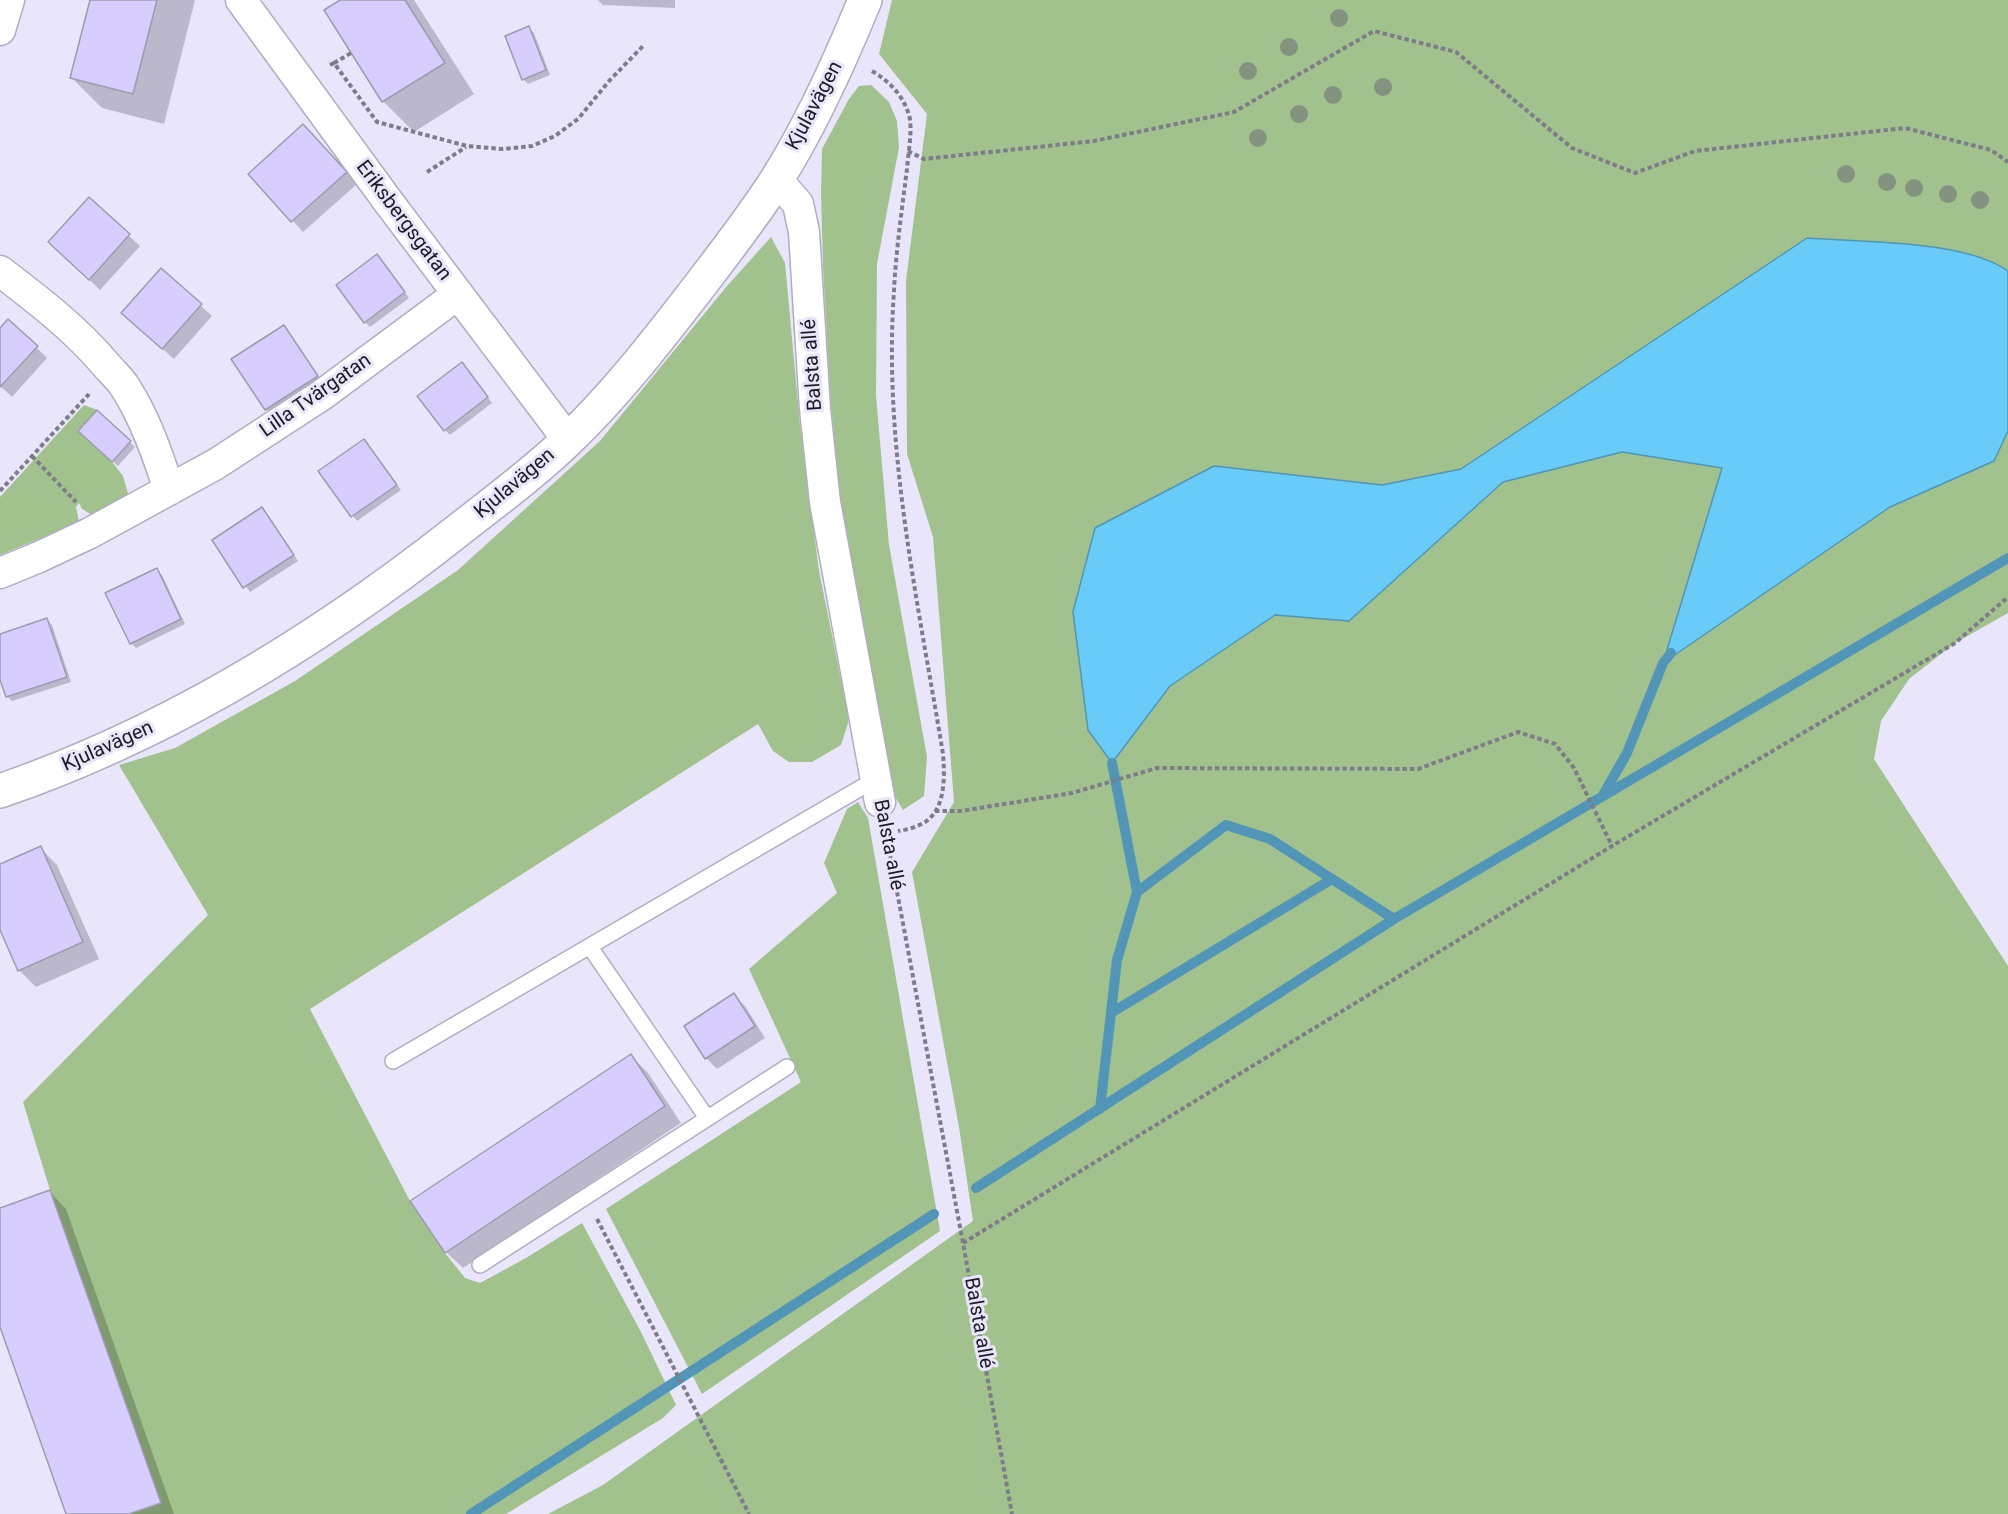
<!DOCTYPE html>
<html>
<head>
<meta charset="utf-8">
<style>
	body { margin:0 }
	canvas { display:block; background:#e9e6fc }
</style>
</head>
<body>
<canvas width="2008" height="1514"></canvas>
<script>
const ctx = document.querySelector('canvas').getContext('2d');
ctx.lineJoin = 'round';
function fillPath(path, color) {
  ctx.fillStyle = color;
  ctx.fill(path, 'evenodd');
}
function trace(path, color, width, dash) {
  ctx.strokeStyle = color;
  ctx.lineWidth = width;
  ctx.lineCap = dash ? 'butt' : 'round';
  ctx.setLineDash(dash || []);
  ctx.stroke(path);
}
function drawText(font, color, halo, rows, align = 'center') {
  ctx.font = font + ' Roboto,sans-serif';
  ctx.lineWidth = 6;
  ctx.setLineDash([]);
  ctx.textBaseline = 'middle';
  ctx.strokeStyle = halo;
  ctx.fillStyle = color;
  for (const [text, x, y, turn = 0] of rows) {
    ctx.save();
    ctx.translate(x, y);
    ctx.rotate((+turn || 0) * Math.PI / 180);
    ctx.textAlign = isNaN(turn) ? turn : align;
    if (halo) ctx.strokeText(text, 0, 0);
    ctx.fillText(text, 0, 0);
    ctx.restore();
  }
}
fillPath(new Path2D(`
	M892 0H2008V613L1955 643 1909 679 1881 721 1874 759 2008 966V1514H548L603 1485 973 1221 959 1127 912 872 954 802 933 537 907 454 906 281 927 114 879 54Z
	M871 85 889 102 897 121 899 147 877 264 876 396 889 545 927 757 924 796 903 810 894 795 867 662 840 493 831 404 823 267 821 192 822 149 849 99 859 86Z
	M771 237 785 263 800 425 819 571 849 720 841 745 812 762H789L773 751 758 724 310 1009 410 1201 445 1253 465 1278 480 1283 526 1258 582 1223 642 1334 676 1405 663 1418 506 1514H129L160 1503 50 1190 23 1102 208 915 119 765 175 748 295 681 458 570 600 441 727 286Z
	M84 405 97 410 79 431 112 462 123 476 129 497 92 515 82 509 79 503 76 507 79 522 0 555V497Z
	M858 802 868 818 940 1231 702 1394 606 1209 801 1082 749 969 837 893 824 863 847 809Z`), '#a1c18d');
const water = new Path2D(`
	M1807 238C1861 242 1965 240 2008 271V431L1994 461 1890 507 1663 663 1722 468 1622 452 1503 482 1349 621 1275 615 1170 686 1112 763 1088 730 1073 612 1095 528 1214 466 1382 485 1461 469Z`);
fillPath(water, '#68cbf8');
trace(water, '#5196b8', 1.5);
fillPath(new Path2D(`
	M91 0H195L164 124 102 108 72 78Z
	M343 0H414L474 94 414 132 383 101 326 10Z
	M598 0H675V8L603 5Z
	M529 28 534 33 550 75 528 84 523 79Z
	M314 137 357 184 303 232 250 174Z
	M89 199 140 246 100 290 61 253Z
	M382 261 409 298 370 327 365 322Z
	M161 270 212 316 174 359 134 324Z
	M284 327 322 381 271 414 266 409Z
	M0 330 36 347 47 358 12 397 0 386Z
	M467 369 492 403 450 435 445 430Z
	M97 412 135 447 118 466 80 431Z
	M364 441 401 490 357 521 320 472Z
	M262 509 298 561 250 592 214 540Z
	M156 570 162 575 185 624 136 648 131 643Z
	M47 620 52 625 71 682 12 701 7 696 0 675V635Z
	M40 848 57 865 99 959 36 987 19 970 0 927V866Z
	M734 995 745 1006 765 1038 717 1069 706 1058Z
	M631 1056 648 1073 681 1123 463 1268 446 1252Z
	M50 1192 66 1209 174 1514H67L0 1322V1210Z`), '#0003');
trace(new Path2D(`
	M1112 763 1137 892
	M1603 795 1627 753 1663 663 1671 653
	M1111 1013 1332 879
	M1100 1109 1117 960 1137 892 1226 825 1270 839 1394 919
	M976 1188 1394 919 2008 558
	M471 1514 934 1214`), '#5196b8', 10);
const building = new Path2D(`
	M90 0H157L133 94 70 78Z
	M340 0H405L445 63 382 102 324 10Z
	M529 26 546 70 522 80 505 36Z
	M303 124 347 172 291 222 248 174Z
	M89 197 130 234 89 280 48 242Z
	M377 254 405 292 364 323 336 285Z
	M161 268 202 304 162 349 121 313Z
	M8 319 38 346 0 387V328Z
	M284 325 318 376 265 410 231 359Z
	M462 362 488 397 444 431 417 396Z
	M97 410 131 441 112 462 78 431Z
	M364 439 397 485 351 517 318 471Z
	M262 507 294 555 243 588 212 540Z
	M157 568 181 619 130 644 105 593Z
	M47 618 67 677 6 697 0 680V634Z
	M41 846 83 942 18 971 0 930V864Z
	M734 993 755 1026 705 1059 684 1026Z
	M631 1054 665 1106 445 1253 410 1201Z
	M50 1190 161 1503 129 1514H66L0 1327V1208Z`);
fillPath(building, '#d7cdfe');
trace(building, '#9e9baf', 1.5);
const service = new Path2D(`
	M590 947 707 1118
	M393 1061 876 779
	M480 1265 787 1067`);
const minor = new Path2D(`
	M241 0 387 200 568 440
	M0 30 9 0
	M777 180 798 204 804 232 815 409 825 502 880 802
	M0 271C38 300 76 329 107 366 113 373 121 380 125 387 145 418 158 455 169 490
	M0 573 39 557 90 533 216 464 322 395 458 294`);
const tertiary = new Path2D(`
	M0 791C166 734 319 640 456 532 494 502 534 473 569 439 614 396 653 346 691 297 720 259 751 220 777 179 812 124 840 61 865 0`);
trace(service, '#b0adc2', 18);
trace(minor, '#b0adc2', 33);
trace(tertiary, '#b0adc2', 36);
trace(new Path2D(`
	M334 63 351 53
	M330 65 334 63 377 122 467 146 503 149 532 146 555 136 578 119 609 81 644 45
	M872 71C889 81 903 95 909 115 913 129 908 154 907 169 902 209 896 250 894 291 883 447 918 601 943 754 945 779 946 816 917 826 911 829 904 830 898 831
	M908 151 924 159 1094 141 1234 112 1374 31 1456 52 1572 148 1635 173 1695 151 1905 128 1991 150 2008 162
	M427 172 466 147
	M32 456 76 502
	M0 491 89 394
	M935 811H961L1072 793 1157 768 1418 769 1518 732 1555 744 1574 768 1612 846
	M886 833 963 1243 1012 1514
	M597 1219 749 1514
	M963 1243 1612 846 1955 643 2008 597`), '#7e7c8b', 4, [4.5, 3]);
trace(service, '#fff', 15);
trace(minor, '#fff', 30);
trace(tertiary, '#fff', 33);
ctx.fillStyle = '#849280';
for (const [x, y] of [
	[1339,18],
	[1289,47],
	[1248,71],
	[1383,87],
	[1333,95],
	[1299,114],
	[1258,138],
	[1846,174],
	[1887,182],
	[1914,188],
	[1948,194],
	[1980,200]
]) {
  ctx.beginPath();
  ctx.arc(x, y, 9, 0, 2 * Math.PI);
  ctx.fill();
}
drawText('20px', '#1c1a22', '#e9e6fc', [
	["Kjulavägen",815,106,-62],
	["Eriksbergsgatan",403,221,53],
	["Balsta allé",813,365,-94],
	["Lilla Tvärgatan",316,396,-35],
	["Kjulavägen",515,484,-40],
	["Kjulavägen",108,747,-24],
	["Balsta allé",888,845,79],
	["Balsta allé",978,1323,80]
]);
</script>
</body>
</html>
